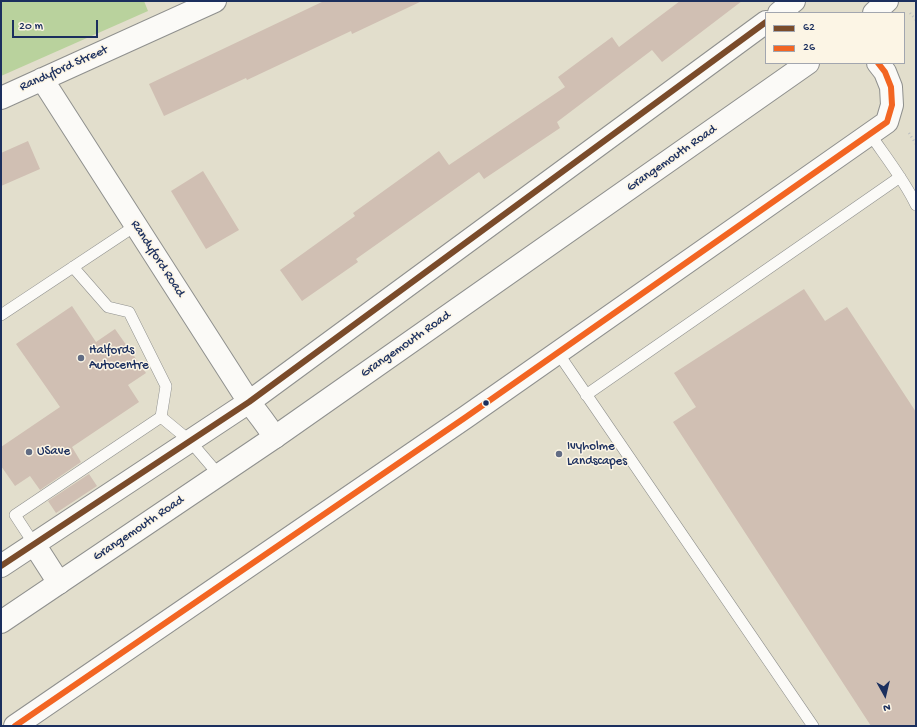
<!DOCTYPE html>
<html>
<head>
<meta charset="utf-8">
<style>
	body { margin:0 }
	#map { position:relative; width:917px; height:727px; overflow:hidden; background:#e2decc; font-family:"Gochi Hand",sans-serif }
	canvas { display:block }
	.frame { position:absolute; inset:0; border:2px solid #1b2f5e; pointer-events:none }
	.legend { position:absolute; left:765px; top:12px; width:140px; height:52px; box-sizing:border-box; background:#fcf5e5; border:1px solid #a2a6af; margin:0; padding:5px 7px; list-style:none; font-size:12px; color:#1b2f5e }
	.legend li { display:flex; align-items:center; gap:8px; height:20px }
	.legend b { width:20px; border:1px solid #a2a6af }
	.north { position:absolute; left:865px; top:675px; width:40px; height:40px; -webkit-text-stroke:3px #fcf5e5; paint-order:stroke; rotate:172deg; font-size:11px; font-weight:700; line-height:16px; text-align:center; color:#1b2f5e }
	.north::after { content:''; display:block; margin:auto; width:14px; height:18px; background:#1b2f5e; clip-path:polygon(50% 0,100% 100%,50% 72%,0 100%) }
	.scale { position:absolute; left:12px; top:20px; width:86px; height:18px; box-sizing:border-box; border:2px solid #1b2f5e; border-top:0; padding-left:5px; font-size:12px; line-height:14px; white-space:nowrap; color:#1b2f5e; -webkit-text-stroke:3px #fcf5e5; paint-order:stroke }
</style>
</head>
<body>
<div id="map">
<canvas width="917" height="727"></canvas>
<div class="frame"></div>
<ul class="legend">
<li><b style="height:5px;background:#7a4b2a"></b>62</li>
<li><b style="height:5px;background:#f26522"></b>26</li>
</ul>
<div class="north">N</div>
<div class="scale">20 m</div>
</div>
<script>
const ctx = document.querySelector('canvas').getContext('2d');
ctx.lineJoin = 'round';
function fillPath(path, color) {
  ctx.fillStyle = color;
  ctx.fill(path, 'evenodd');
}
function trace(path, color, width, dash) {
  ctx.strokeStyle = color;
  ctx.lineWidth = width;
  ctx.lineCap = dash ? 'butt' : 'round';
  ctx.setLineDash(dash || []);
  ctx.stroke(path);
}
function drawText(font, color, halo, rows, align = 'center') {
  ctx.font = font + ' "Gochi Hand",sans-serif';
  ctx.lineWidth = 3;
  ctx.setLineDash([]);
  ctx.textBaseline = 'middle';
  ctx.strokeStyle = halo;
  ctx.fillStyle = color;
  for (const [text, x, y, turn = 0] of rows) {
    ctx.save();
    ctx.translate(x, y);
    ctx.rotate((+turn || 0) * Math.PI / 180);
    ctx.textAlign = isNaN(turn) ? turn : align;
    if (halo) ctx.strokeText(text, 0, 0);
    ctx.fillText(text, 0, 0);
    ctx.restore();
  }
}
fillPath(new Path2D(`
	M1 1H144L148 11 1 76Z`), '#b9d29d');
fillPath(new Path2D(`
	M324 1H422L352 34 351 31 247 80 246 78 164 116 149 84Z
	M680 1H742L662 62 652 50 557 122 560 128 484 179 479 172 356 259 358 262 302 301 280 270 355 216 353 213 439 151 449 165 565 87 558 77 612 37 619 47Z
	M28 141 40 169 1 186V153Z
	M203 171 239 230 206 249 171 191Z
	M804 289 825 321 847 307 916 412V726H871L673 422 696 407 674 373Z
	M72 306 96 342 115 329 146 373 128 385 139 402 72 447 81 462 40 490 30 476 15 486 1 466V447L60 407 16 344Z
	M89 474 97 486 56 513 48 501Z`), '#d0bfb3');
const service = new Path2D(`
	M870 134C885 156 905 181 916 205
	M73 267 108 307 129 312 166 386 161 417
	M1 315 135 226
	M558 353 813 726
	M586 395 900 177
	M34 544 15 515 161 417 190 441 219 475`);
const minor = new Path2D(`
	M779 13 794 1
	M42 79 249 402 262 419 275 437
	M1 98 215 1
	M34 544 59 583
	M1 566 249 402 766 22
	M15 726 466 417 887 122 892 105 891 87 885 72 878 63`);
const primary = new Path2D(`
	M874 13 887 1
	M1 622 275 437 808 63`);
trace(service, '#8f908e', 12);
trace(minor, '#8f908e', 24);
trace(primary, '#8f908e', 24);
trace(new Path2D(`
	M910 13 916 20
	M909 133 916 144`), '#bdbfc0', 2.5, [1, 3]);
trace(service, '#fbfaf7', 11);
trace(minor, '#fbfaf7', 22);
trace(primary, '#fbfaf7', 22);
trace(new Path2D(`
	M1 566 249 402 766 22`), '#7a4b2a', 6);
trace(new Path2D(`
	M15 726 466 417 887 122 892 105 891 87 885 72 878 63`), '#f26522', 6);
for (const [x, y, r, color] of [
	[81,358,4,"#616c84"],
	[486,403,3.5,"#1b2f5e"],
	[29,452,4,"#616c84"],
	[559,454,4,"#616c84"]
]) {
  const dot = new Path2D();
  dot.arc(x, y, r, 0, 2 * Math.PI);
  ctx.fillStyle = color;
  ctx.fill(dot);
  trace(dot, '#fcf5e5', 1.5);
}
drawText('13px', '#1b2f5e', '#fcf5e5', [
	["Randyford Street",64,69,-24],
	["Grangemouth Road",672,159,-35],
	["Randyford Road",157,259,57],
	["Grangemouth Road",406,345,-35],
	["Grangemouth Road",139,529,-34]
]);
drawText('13px', '#1b2f5e', '#fcf5e5', [
	["Halfords",89,351],
	["Autocentre",89,366],
	["Ivyholme",567,447],
	["Landscapes",567,462],
	["USave",37,452]
], 'left');
</script>
</body>
</html>
